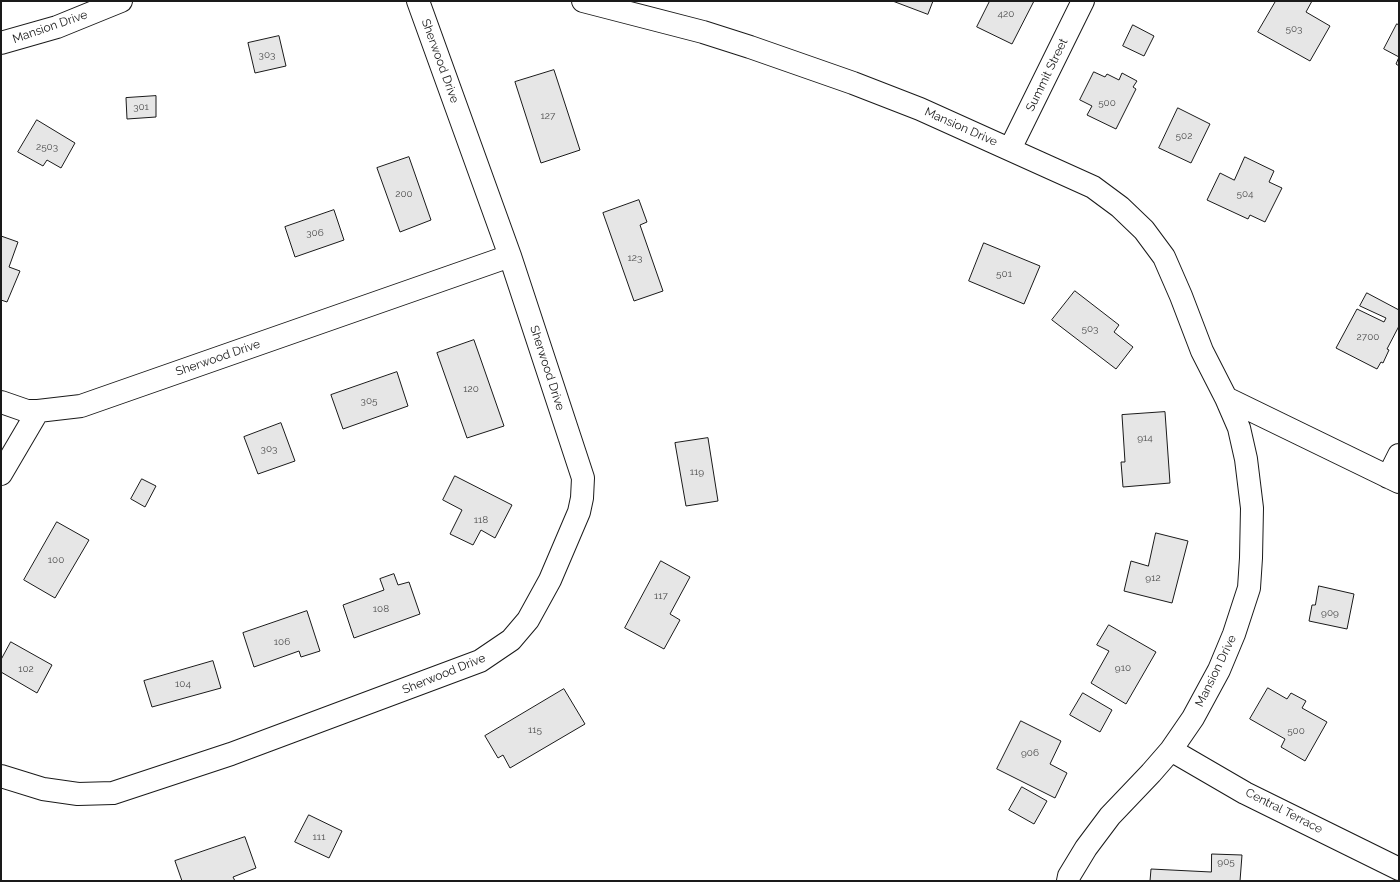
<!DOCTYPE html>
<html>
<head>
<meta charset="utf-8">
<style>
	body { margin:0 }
	#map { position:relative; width:1400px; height:882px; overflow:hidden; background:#fff; font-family:Raleway,sans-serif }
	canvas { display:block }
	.frame { position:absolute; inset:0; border:2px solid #1a1a1a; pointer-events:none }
</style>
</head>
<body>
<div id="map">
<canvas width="1400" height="882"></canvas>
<div class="frame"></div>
</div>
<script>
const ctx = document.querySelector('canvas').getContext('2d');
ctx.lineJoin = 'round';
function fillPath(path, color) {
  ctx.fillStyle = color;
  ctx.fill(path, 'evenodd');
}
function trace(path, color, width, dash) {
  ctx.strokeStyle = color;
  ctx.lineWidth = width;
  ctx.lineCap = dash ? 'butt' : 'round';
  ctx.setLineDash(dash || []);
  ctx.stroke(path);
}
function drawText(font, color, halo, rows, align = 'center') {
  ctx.font = font + ' Raleway,sans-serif';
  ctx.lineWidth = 3;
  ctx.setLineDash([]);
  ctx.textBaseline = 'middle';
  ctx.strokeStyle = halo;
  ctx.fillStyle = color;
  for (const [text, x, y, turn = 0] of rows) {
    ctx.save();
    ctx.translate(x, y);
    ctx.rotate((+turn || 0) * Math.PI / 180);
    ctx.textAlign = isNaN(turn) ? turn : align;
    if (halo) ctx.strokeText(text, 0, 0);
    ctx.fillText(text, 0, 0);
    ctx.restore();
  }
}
const building = new Path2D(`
	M893 1H933L928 14Z
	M990 1H1034L1012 44 977 27Z
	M1276 1H1312L1306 12 1330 26 1310 61 1258 32Z
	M1397 24 1399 25V66L1396 64 1399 57 1384 49Z
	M1133 25 1154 36 1144 56 1123 46Z
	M279 36 286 66 255 73 248 43Z
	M554 70 580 150 541 163 515 82Z
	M1094 72 1105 77 1107 74 1119 80 1122 73 1137 81 1133 87 1136 89 1116 129 1087 115 1092 106 1080 100Z
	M156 96V117L127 119 126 98Z
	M1178 108 1210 124 1191 163 1159 148Z
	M37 120 75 143 61 168 47 160 43 166 18 152Z
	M409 157 431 220 400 232 377 168Z
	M1245 157 1274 171 1269 182 1282 188 1265 222 1250 215 1248 219 1207 200 1220 173 1234 180Z
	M639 200 647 222 640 225 663 291 634 301 603 213Z
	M334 210 344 240 295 257 285 227Z
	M1 236 18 242 9 267 20 271 7 302 1 300Z
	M984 243 1040 266 1024 304 969 281Z
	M1075 291 1119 325 1114 332 1133 347 1116 369 1052 320Z
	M1367 293 1399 310V326L1387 349 1389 350 1383 363 1381 362 1377 369 1336 348 1357 309 1384 322 1386 318 1360 306Z
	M474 340 504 426 467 438 437 353Z
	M397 372 408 406 343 429 331 395Z
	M1165 412 1170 483 1123 487 1121 462H1125L1122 415Z
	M281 423 295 461 258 474 244 437Z
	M708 438 718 501 686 506 675 443Z
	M455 476 512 505 495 538 481 530 473 545 450 534 462 510 443 500Z
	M142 479 156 486 145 507 131 499Z
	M57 522 89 540 55 598 24 580Z
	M1156 533 1188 541 1172 603 1124 591 1131 561 1148 566Z
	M661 561 690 577 670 614 680 620 664 649 625 628Z
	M394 574 398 585 409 582 420 614 354 638 343 605 384 590 380 579Z
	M1319 586 1354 594 1347 629 1309 621 1312 605H1315Z
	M307 611 320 651 301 657 299 651 254 667 243 633Z
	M1109 625 1156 652 1126 704 1091 683 1109 651 1097 645Z
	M11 642 52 665 37 693 1 672V660Z
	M213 661 221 688 152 707 144 681Z
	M1268 688 1287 699 1291 693 1306 701 1302 708 1327 722 1305 761 1281 747 1285 739 1250 719Z
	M564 689 585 724 510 768 503 755 498 758 485 736Z
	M1083 693 1112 710 1100 732 1070 715Z
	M1021 721 1061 741 1050 764 1067 773 1055 798 997 769Z
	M1022 787 1047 801 1034 824 1009 810Z
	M309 815 342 831 329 858 295 842Z
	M245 837 256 868 233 877 235 881H182L175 861Z
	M1212 854 1242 855 1240 881H1150L1151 869 1211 872Z`);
fillPath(building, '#e6e6e6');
trace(building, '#1a1a1a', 1);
const minor = new Path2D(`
	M583 1 703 32 750 47 853 83 920 109 1093 187 1120 207 1144 230 1164 257 1181 296 1202 351 1226 398 1239 428 1246 459 1252 508 1251 558 1249 588 1234 634 1219 670 1193 718 1171 750 1151 773 1110 816 1086 848 1069 876 1068 881
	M1 43 57 27 121 1
	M1010 149 1083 1
	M1226 398 1399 482
	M1 402 27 411H38L81 406 510 256
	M1 474 38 411
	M1388 477 1399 455
	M1171 750 1245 793 1399 869
	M1 776 43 789 78 794 113 793 231 754 480 661 511 640 528 620 550 580 579 512 582 498 583 478 510 256 418 1`);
trace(minor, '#1a1a1a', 24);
trace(minor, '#fff', 22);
drawText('10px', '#4d4d4d', null, [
	["420",1006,14],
	["503",1294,29],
	["303",267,55],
	["500",1107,103],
	["301",141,107],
	["127",548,116],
	["502",1184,136],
	["2503",47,147],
	["200",404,194],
	["504",1245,194],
	["306",315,233],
	["123",635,258],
	["501",1004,274],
	["503",1090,329],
	["2700",1368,337],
	["120",471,389],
	["305",369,401],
	["914",1145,438],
	["303",269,449],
	["119",697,472],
	["118",481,520],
	["100",56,560],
	["912",1153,578],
	["117",661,596],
	["108",381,609],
	["909",1330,613],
	["106",282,642],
	["910",1123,668],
	["102",26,669],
	["104",183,684],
	["115",535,730],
	["500",1296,731],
	["906",1030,753],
	["111",319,837],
	["905",1226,862]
]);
drawText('12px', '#1a1a1a', '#fff', [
	["Mansion Drive",50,27,-19],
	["Sherwood Drive",440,61,70],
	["Summit Street",1047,75,-64],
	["Mansion Drive",961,127,24],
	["Sherwood Drive",218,358,-19],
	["Sherwood Drive",547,368,72],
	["Mansion Drive",1216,671,-64],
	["Sherwood Drive",444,674,-22],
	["Central Terrace",1284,811,27]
]);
</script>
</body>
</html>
